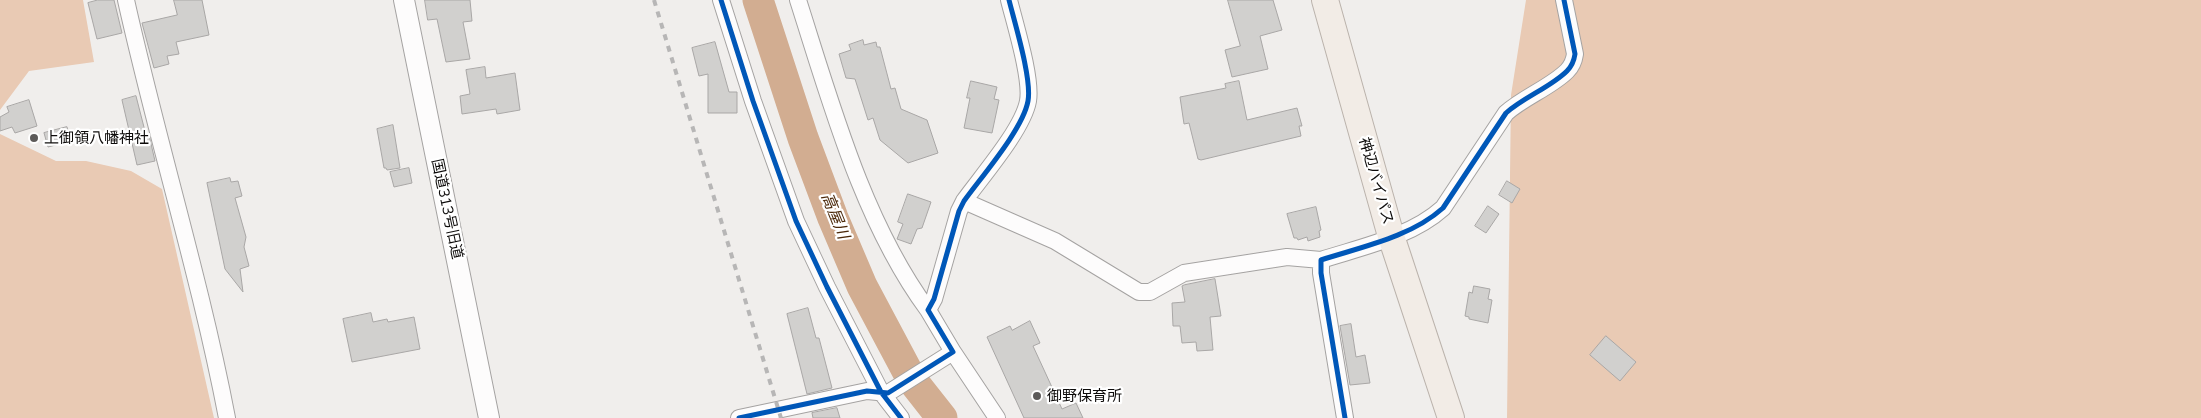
<!DOCTYPE html>
<html>
<head>
<meta charset="utf-8">
<style>
	body { margin:0 }
	canvas { display:block; background:#f0eeec }
</style>
</head>
<body>
<canvas width="2201" height="418"></canvas>
<script>
const ctx = document.querySelector('canvas').getContext('2d');
ctx.lineJoin = 'round';
function fillPath(path, color) {
  ctx.fillStyle = color;
  ctx.fill(path, 'evenodd');
}
function trace(path, color, width, dash) {
  ctx.strokeStyle = color;
  ctx.lineWidth = width;
  ctx.lineCap = dash ? 'butt' : 'round';
  ctx.setLineDash(dash || []);
  ctx.stroke(path);
}
function drawText(font, color, halo, rows, align = 'center') {
  ctx.font = font + ' Mulish,"Noto Sans JP",sans-serif';
  ctx.lineWidth = 4.5;
  ctx.setLineDash([]);
  ctx.textBaseline = 'middle';
  ctx.strokeStyle = halo;
  ctx.fillStyle = color;
  for (const [text, x, y, turn = 0] of rows) {
    ctx.save();
    ctx.translate(x, y);
    ctx.rotate((+turn || 0) * Math.PI / 180);
    ctx.textAlign = isNaN(turn) ? turn : align;
    if (halo) ctx.strokeText(text, 0, 0);
    ctx.fillText(text, 0, 0);
    ctx.restore();
  }
}
fillPath(new Path2D(`
	M0 0H83L94 62 29 71 0 110Z
	M1526 0H2201V418H1507L1511 95Z
	M0 134 56 161H86L131 171 162 189 214 418H0Z`), '#e9cab4');
trace(new Path2D(`
	M758 0 803 138 833 218 862 286 912 380 942 418`), '#d2ad91', 31);
const building = new Path2D(`
	M98 0H114L122 33 97 39 88 3Z
	M174 0H202L209 35 176 42 179 54 167 56 169 64 154 68 142 23 177 15Z
	M425 0H470L472 21 463 22 470 59 446 62 437 19 428 20Z
	M1228 0H1273L1282 30 1260 36 1268 69 1232 77 1225 50 1240 46Z
	M863 40 864 45 876 42 877 47H880L891 89 895 88 901 109 927 120 938 153 908 163 880 140 873 118 868 120 855 79 846 78 839 54 851 50 849 45Z
	M715 42 729 92H737V113H708V74L699 76 692 48Z
	M485 67 486 78 515 73 520 110 497 114 496 109 462 114 460 96 470 94 466 70Z
	M971 81 997 87 994 99 999 100 992 133 964 128 970 98H967Z
	M1239 81 1247 120 1297 108 1302 126H1299L1301 136 1201 160 1198 159 1189 123 1184 124 1180 97 1226 88 1225 84Z
	M136 96 146 135H149L155 161 137 165 122 100Z
	M29 100 37 126 15 133 12 127 0 131V117L9 112 7 107Z
	M393 125 400 168 387 170 386 168H384L377 129Z
	M67 127 71 141 48 147 44 133Z
	M409 168 412 183 394 187 390 172Z
	M230 178 231 182 238 181 242 196 235 198 246 237 244 247 249 266 240 269 243 292 225 269 207 183Z
	M1507 181 1520 189 1512 203 1499 195Z
	M908 194 931 202 922 228 917 229 911 244 897 239 903 224 898 222Z
	M1488 206 1499 214 1486 233 1475 226Z
	M1316 207 1321 230 1319 231 1320 237 1308 241 1307 237 1298 240 1297 238H1294L1287 214Z
	M1215 279 1221 316 1210 317 1213 350 1197 351 1196 342 1182 343 1180 326H1173L1172 303 1185 302 1182 286 1184 285Z
	M1474 286 1490 289 1488 299 1492 300 1488 323 1469 319V317L1465 316 1469 292 1472 293Z
	M808 308 816 338H819L832 388 807 394 787 314Z
	M371 313 373 322 387 319 388 322 414 317 420 349 352 362 343 319Z
	M1030 321 1040 343 1033 346 1062 409 1076 403 1083 418H1024L987 337 1010 326 1012 330Z
	M1351 324 1356 357 1365 355 1370 383 1350 385 1340 326Z
	M1606 336 1636 362 1620 381 1590 355Z
	M837 408 840 418H813L812 413Z`);
fillPath(building, '#d1d0ce');
trace(building, '#a9a7a6', 1);
const minor = new Path2D(`
	M126 0C157 140 200 277 227 418
	M721 0 753 101 796 221 827 287 881 392 901 418
	M798 0C831 103 863 222 928 310
	M964 201 1055 241 1139 292H1150L1184 273 1287 257 1321 260
	M953 352 997 418
	M739 418 867 391 888 393 953 352 928 310 934 299 959 211 964 201C982 176 1023 129 1028 101 1032 79 1015 24 1009 0
	M1345 418 1321 273V260C1361 247 1411 237 1443 208L1506 113C1524 97 1551 87 1567 71 1572 66 1574 61 1575 54L1564 0`);
const tertiary = new Path2D(`
	M404 0 489 418`);
const trunk = new Path2D(`
	M1325 0 1391 236 1451 418`);
trace(minor, '#a5a3a2', 18);
trace(tertiary, '#a5a3a2', 22);
trace(trunk, '#bbb3ac', 28);
trace(minor, '#fdfcfc', 16);
trace(tertiary, '#fdfcfc', 20);
trace(trunk, '#f2ece6', 26);
trace(new Path2D(`
	M654 0 781 418`), '#b7b6b6', 4, [6, 6]);
trace(new Path2D(`
	M721 0 753 101 796 221 827 287 881 392 901 418
	M739 418 867 391 888 393 953 352 928 310 934 299 959 211 964 201C982 176 1023 129 1028 101 1032 79 1015 24 1009 0
	M1345 418 1321 273V260C1361 247 1411 237 1443 208L1506 113C1524 97 1551 87 1567 71 1572 66 1574 61 1575 54L1564 0`), '#0057b8', 5);
for (const [x, y, r, color] of [
	[34,138,5,"#5c5a59"],
	[1037,396,5,"#5c5a59"]
]) {
  const dot = new Path2D();
  dot.arc(x, y, r, 0, 2 * Math.PI);
  ctx.fillStyle = color;
  ctx.fill(dot);
  trace(dot, '#fff', 2);
}
drawText('15px', '#0d0b0a', '#fff', [
	["上御領八幡神社",44,138],
	["御野保育所",1047,396]
], 'left');
drawText('15px', '#0d0b0a', '#fff', [
	["神辺バイパス",1376,181,74],
	["国道313号旧道",447,209,78]
]);
drawText('italic 16px', '#4c290a', '#fff', [
	["高屋川",835,216,68]
]);
</script>
</body>
</html>
